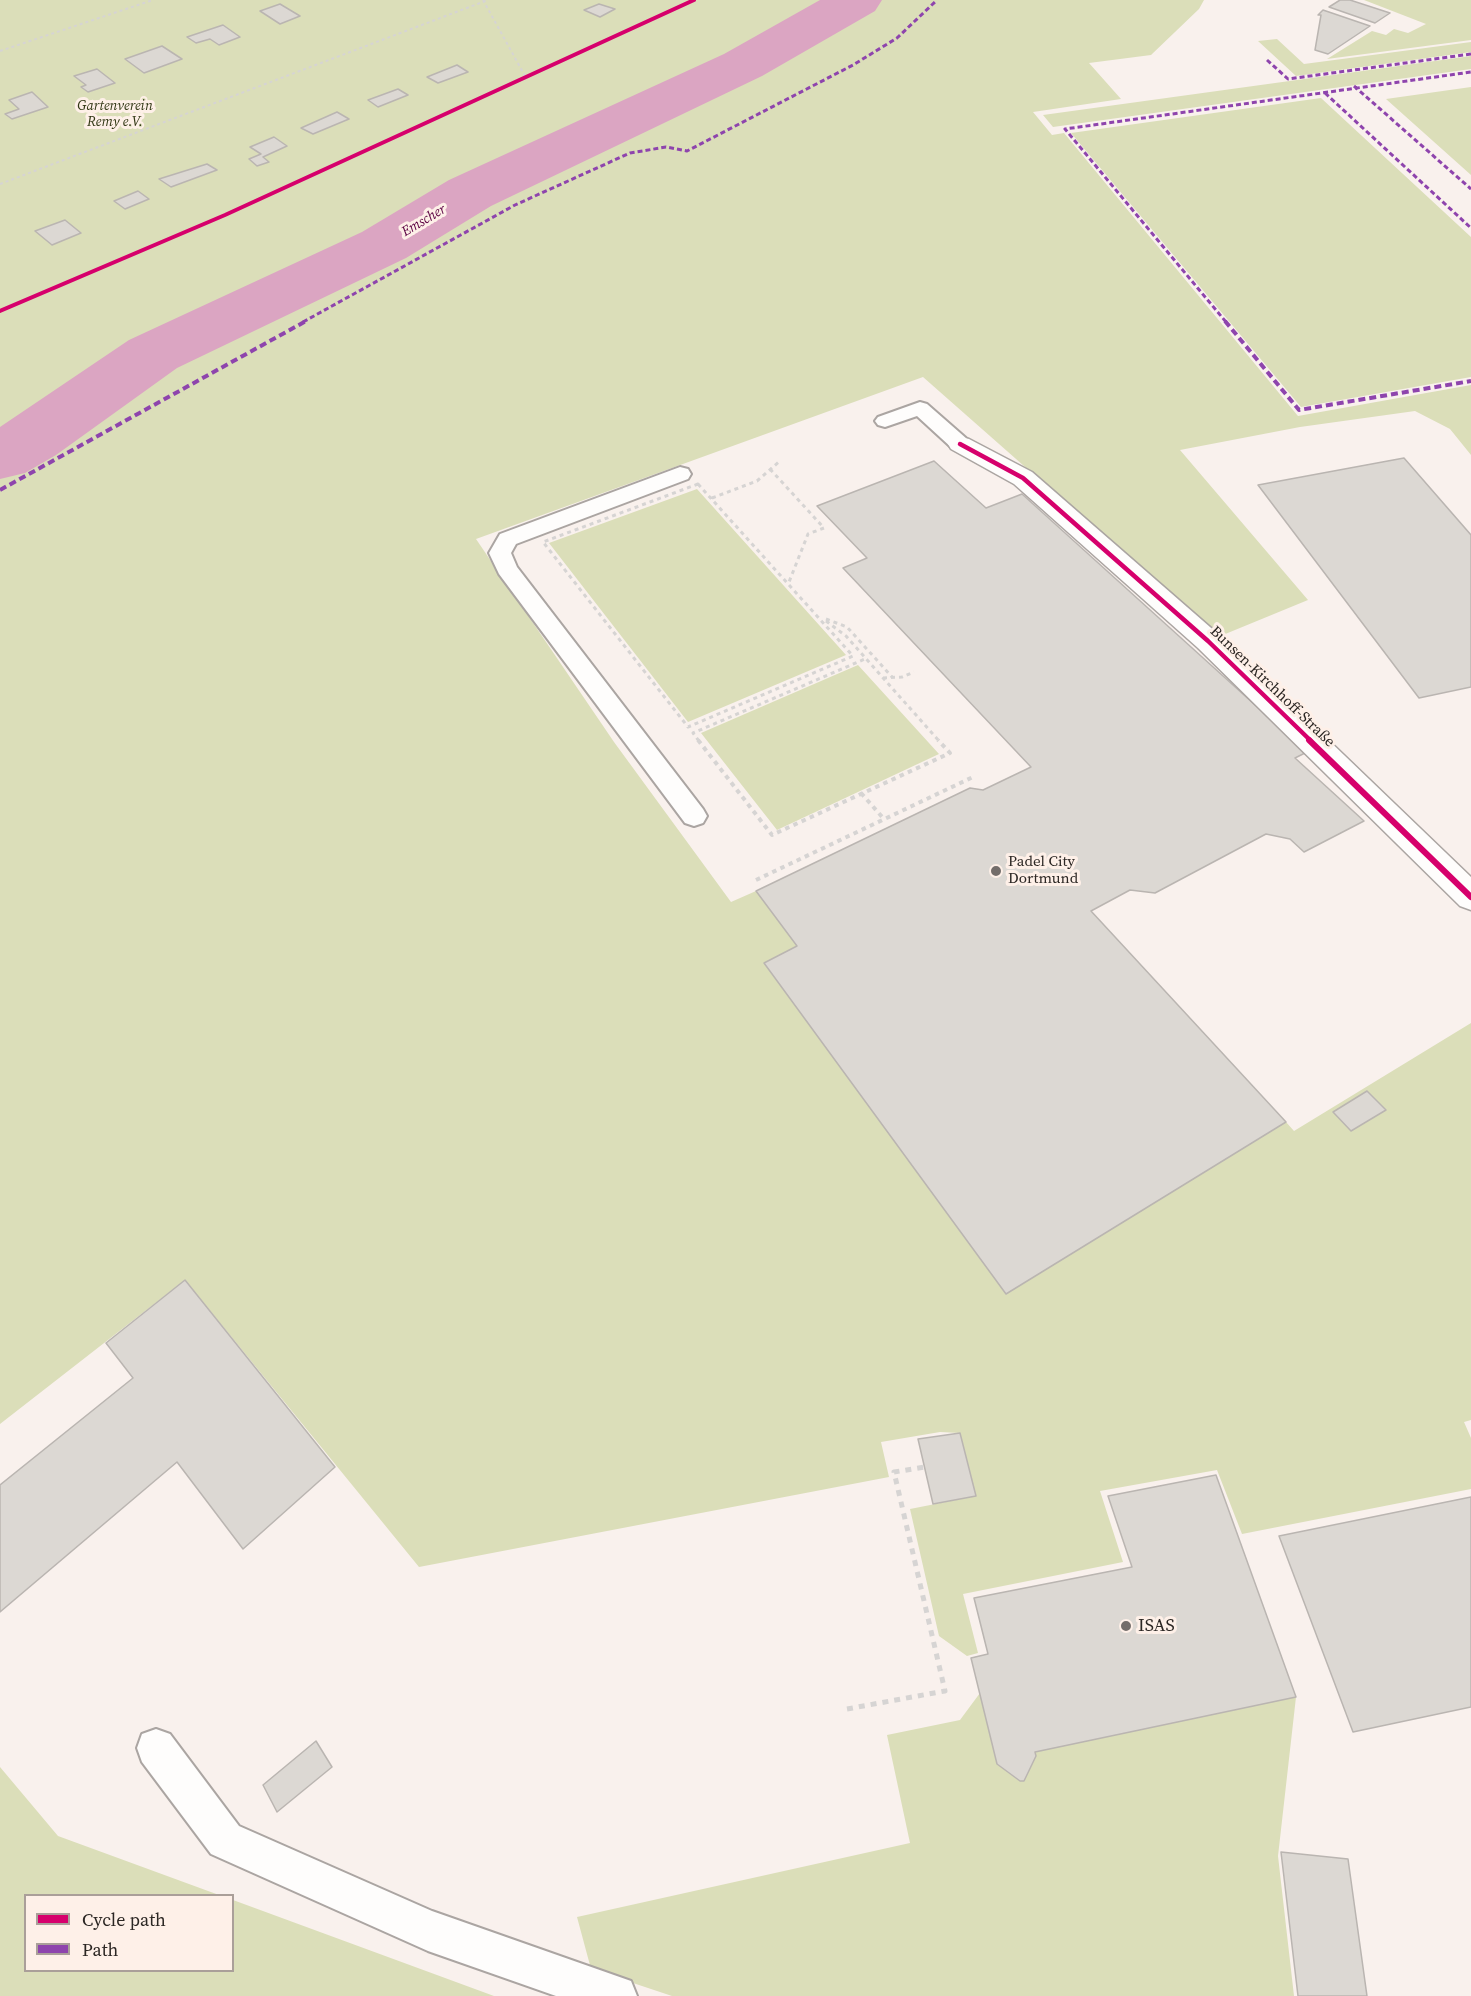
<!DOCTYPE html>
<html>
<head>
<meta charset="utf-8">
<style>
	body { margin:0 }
	#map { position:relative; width:1471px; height:1996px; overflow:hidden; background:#f9f1ed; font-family:"Source Serif 4",serif }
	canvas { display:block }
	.legend { position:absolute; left:24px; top:1894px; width:210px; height:78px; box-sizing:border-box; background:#fef0e8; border:2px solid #aa9f99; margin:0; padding:8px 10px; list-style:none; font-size:18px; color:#2b2623 }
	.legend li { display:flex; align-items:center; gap:12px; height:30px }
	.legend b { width:30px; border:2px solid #aa9f99 }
</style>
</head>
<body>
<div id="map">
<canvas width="1471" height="1996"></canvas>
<ul class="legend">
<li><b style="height:8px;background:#d6006c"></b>Cycle path</li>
<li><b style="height:8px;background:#8e44ad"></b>Path</li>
</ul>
</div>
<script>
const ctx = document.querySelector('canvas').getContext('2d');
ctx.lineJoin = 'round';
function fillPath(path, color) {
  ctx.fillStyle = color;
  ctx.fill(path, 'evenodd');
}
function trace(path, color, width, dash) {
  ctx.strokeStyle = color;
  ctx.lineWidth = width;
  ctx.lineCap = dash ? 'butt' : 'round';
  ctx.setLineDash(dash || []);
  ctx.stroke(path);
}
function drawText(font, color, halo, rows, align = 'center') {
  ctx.font = font + ' "Source Serif 4",serif';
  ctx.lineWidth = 6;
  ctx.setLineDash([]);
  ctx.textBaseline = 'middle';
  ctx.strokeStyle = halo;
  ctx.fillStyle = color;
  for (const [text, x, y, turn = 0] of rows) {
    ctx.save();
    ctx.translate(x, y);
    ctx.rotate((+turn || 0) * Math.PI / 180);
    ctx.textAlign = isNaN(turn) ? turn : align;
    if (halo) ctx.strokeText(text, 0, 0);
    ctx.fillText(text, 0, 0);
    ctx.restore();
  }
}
fillPath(new Path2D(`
	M0 0H1204L1199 9 1151 55 1089 63 1121 99 1033 112 1052 135 1064 133 1298 416 1471 385V455L1450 429 1415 411 1300 427 1180 450 1308 600 1218 637 923 377 476 539 614 742 731 902 756 891 797 946 765 964 1006 1294 1286 1122 1294 1131 1471 1023V1420L1464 1422 1471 1438V1489L1242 1534 1217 1470 1100 1491 1123 1562 963 1594 978 1653 967 1656 939 1636 910 1509 976 1496 960 1433 940 1432 881 1442 889 1477 419 1567 185 1280 0 1424Z
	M1364 0H1471V40L1327 59 1372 31 1386 35 1394 29 1408 33 1426 24Z
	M1277 39 1304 64 1471 42V52L1296 76 1258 41Z
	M1471 56V69L1053 127 1043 115Z
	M1471 87V175L1386 99Z
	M1321 98 1471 237V377L1301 407 1071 133Z
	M697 489 846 655 688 722 549 543Z
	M858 665 939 754 777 830 701 733Z
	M980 1693 997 1764 1020 1781H1023L1036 1756 1035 1752 1296 1697 1278 1856 1294 1996H672L591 1969 577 1917 910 1843 887 1735 960 1720Z
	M0 1767 58 1836 219 1895 26 1896V1970H232L233 1900 494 1996H0Z`), '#dbdeb9');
fillPath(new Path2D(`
	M820 0H882L875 11 762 76 491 206 406 258 177 368 56 455 25 473 0 479V427L129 340 362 232 449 180 724 54Z`), '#dba5c2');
const building = new Path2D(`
	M1340 0H1350L1390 13 1375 23 1329 7Z
	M280 4 300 16 280 24 260 11Z
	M599 4 615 9 600 17 584 10Z
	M1323 10 1370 26 1328 54 1315 50 1321 15H1318Z
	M223 25 240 37 219 45 210 39 196 43 187 37Z
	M162 46 182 59 144 73 125 59Z
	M457 65 468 72 438 83 427 77Z
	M97 69 115 83 88 92 81 87 86 85 74 76Z
	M398 89 408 95 378 107 368 100Z
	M32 92 48 107 12 119 5 114 19 109 9 100Z
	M337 112 349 119 313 134 301 128Z
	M274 137 287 146 263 157 269 162 257 166 249 159 261 154 250 147Z
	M207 164 217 170 171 187 159 179Z
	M138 191 149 199 125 209 114 201Z
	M65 220 81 233 52 245 35 231Z
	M1404 458 1471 535V687L1419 698 1258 485Z
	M934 461 986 508 1022 494 1307 752 1295 758 1364 821 1304 852 1290 839 1266 834 1155 893 1130 890 1091 911 1286 1122 1006 1294 764 963 797 946 756 891 970 788 983 790 1031 767 843 568 867 558 817 506Z
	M1367 1091 1386 1110 1351 1131 1333 1112Z
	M185 1280 335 1467 243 1549 177 1462 0 1612V1485L133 1378 106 1343Z
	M960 1433 976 1496 933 1504 918 1439Z
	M1216 1475 1296 1697 1035 1752 1036 1756 1024 1781H1020L997 1764 971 1658 988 1654 974 1598 1132 1567 1108 1496Z
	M1471 1497V1707L1353 1732 1279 1536Z
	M316 1741 332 1767 277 1812 263 1785Z
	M1281 1852 1348 1859 1367 1996H1298Z`);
fillPath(building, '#dcd8d3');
trace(building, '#bab5b1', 1.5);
const lane = new Path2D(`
	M920 402 927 404 967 439 970 444 967 449 960 450 953 449 917 416 885 427 878 425 875 421 878 417Z
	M680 467 688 469 691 474 688 479 516 544 511 553 517 567 703 809 707 816 703 823 694 826 685 823 499 574 489 553 500 534Z
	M156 1729 170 1734 239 1826 432 1911 631 1981 637 1996H556L428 1951 211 1854 142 1762 137 1748 142 1734Z`);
const street = new Path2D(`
	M960 437 969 439 1032 472 1218 634 1471 877V910L1460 906 1198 648 1014 484 951 449 948 444 951 439Z`);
trace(lane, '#aba5a2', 4);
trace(street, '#aba5a2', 3);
trace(new Path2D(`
	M483 0 525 76
	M0 51 153 0
	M0 184 488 0`), '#d6d4d3', 2, [3, 3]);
trace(new Path2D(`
	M770 469 824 528 808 534 789 582
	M698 484 853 656 688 727 543 542Z
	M712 498 757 481 781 460
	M826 619 847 627 893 678
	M826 621 846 636 939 741
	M883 678 902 677 914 672
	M699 741 693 733 865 659`), '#d6d4d3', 3, [4, 4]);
trace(new Path2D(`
	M698 740 772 835 950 753 938 740
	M861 793 884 819
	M756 880 973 777`), '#d6d4d3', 4, [4.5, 4.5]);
trace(new Path2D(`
	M847 1709 945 1691 894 1472 925 1467`), '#d6d4d3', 5, [6, 6]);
fillPath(lane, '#fefdfc');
fillPath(street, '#fefdfc');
trace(new Path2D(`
	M1267 60 1288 79 1471 54
	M1354 86 1471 189
	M1325 93 1471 228
	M303 322 515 205 630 153 666 147 687 151 853 65 897 38 937 0
	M1226 322 1065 129 1471 72`), '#8e44ad', 3, [5, 3]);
trace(new Path2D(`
	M1225 321 1299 410 1471 381
	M0 490 306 321`), '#8e44ad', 4, [7, 4]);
trace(new Path2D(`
	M0 311 225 215 694 0`), '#d6006c', 4);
trace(new Path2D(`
	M960 444 1023 478 1208 641 1311 741`), '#d6006c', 4.5);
trace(new Path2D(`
	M1309 740 1471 897`), '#d6006c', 6);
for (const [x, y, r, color] of [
	[996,871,6,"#736d6a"],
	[1126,1626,6,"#736d6a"]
]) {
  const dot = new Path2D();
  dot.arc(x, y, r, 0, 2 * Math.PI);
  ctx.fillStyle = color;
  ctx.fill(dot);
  trace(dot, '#fef0e8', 2);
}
drawText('italic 14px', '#313714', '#fef0e8', [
	["Gartenverein",115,106],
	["Remy e.V.",115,122]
]);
drawText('italic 14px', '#5b0042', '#fef0e8', [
	["Emscher",424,221,-31]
]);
drawText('15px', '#2b2623', '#fef0e8', [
	["Bunsen-Kirchhoff-Straße",1272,687,44]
]);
drawText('15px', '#2b2623', '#fef0e8', [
	["Padel City",1008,862],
	["Dortmund",1008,879]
], 'left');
drawText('18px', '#2b2623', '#fef0e8', [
	["ISAS",1138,1626]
], 'left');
</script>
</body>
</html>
